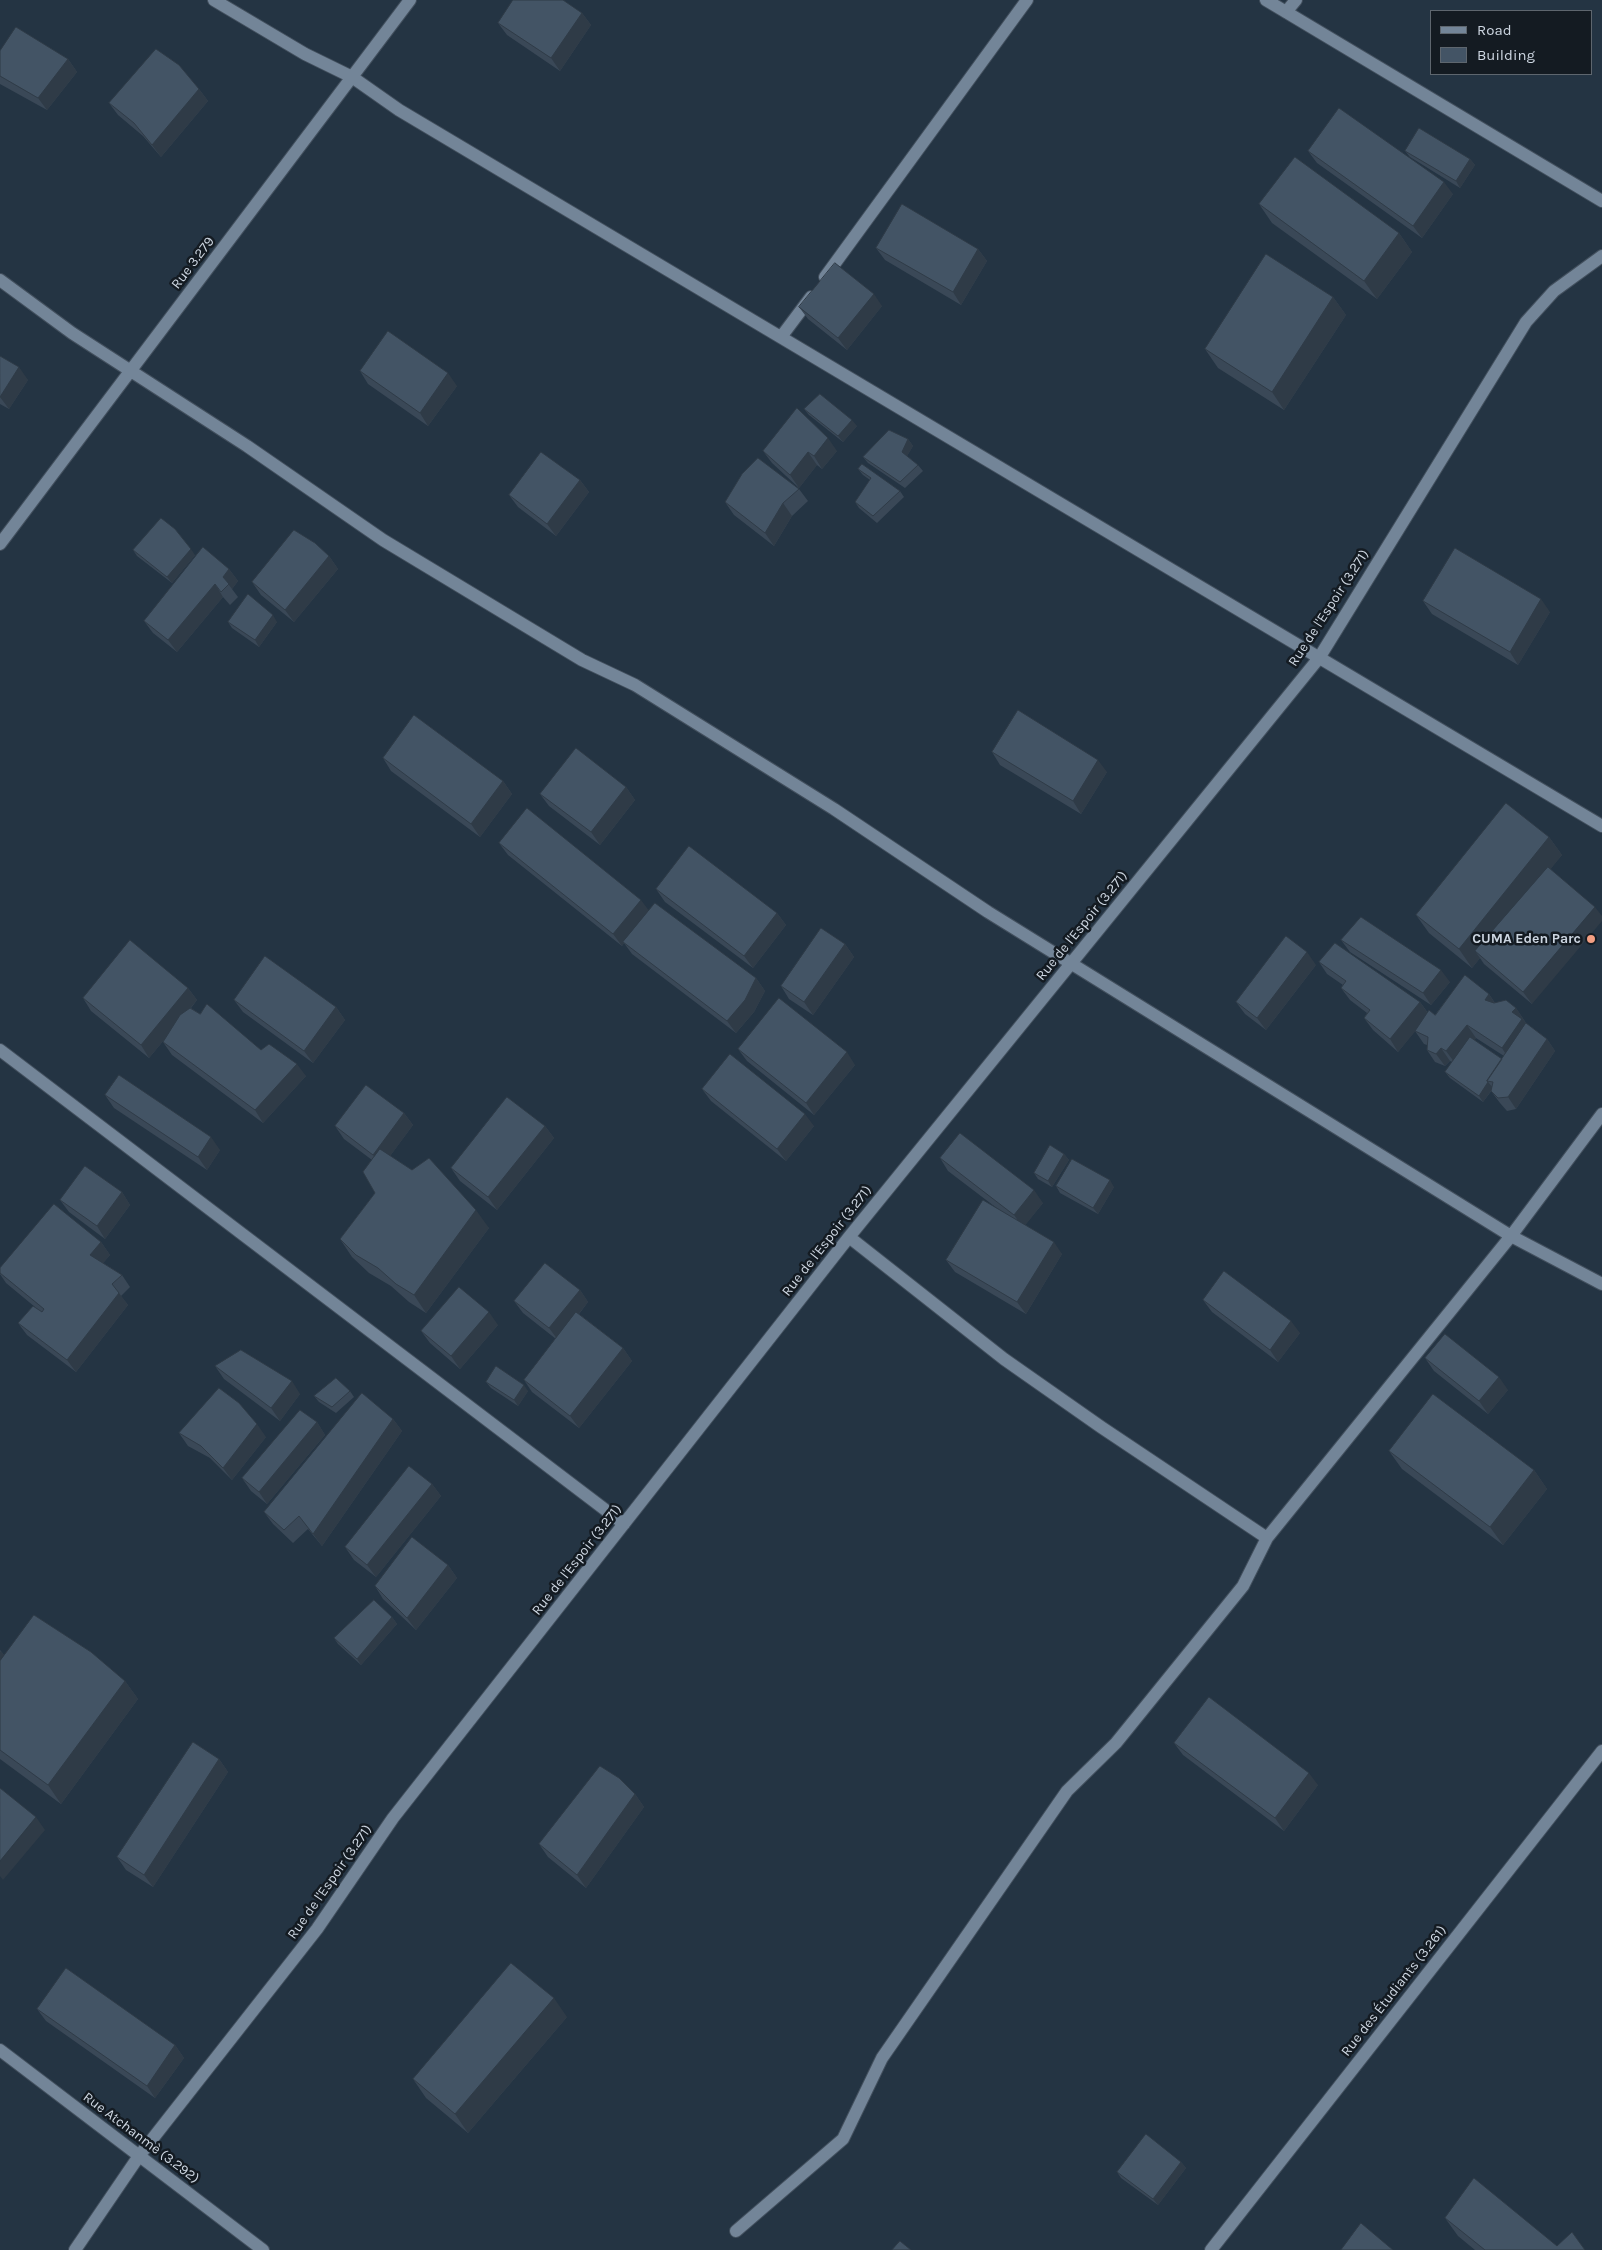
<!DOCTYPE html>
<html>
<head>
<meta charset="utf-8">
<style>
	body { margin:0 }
	#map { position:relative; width:1602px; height:2250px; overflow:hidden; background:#243443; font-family:Karla,sans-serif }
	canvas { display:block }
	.legend { position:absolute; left:1430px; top:10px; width:162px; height:65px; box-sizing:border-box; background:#141b22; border:1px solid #5e666e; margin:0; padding:6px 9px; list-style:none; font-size:15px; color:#cdd6e1 }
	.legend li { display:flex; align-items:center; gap:10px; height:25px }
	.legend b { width:25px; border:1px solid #5e666e }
</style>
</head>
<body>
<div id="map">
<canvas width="1602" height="2250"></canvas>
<ul class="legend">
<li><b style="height:6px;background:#738598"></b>Road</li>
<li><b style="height:14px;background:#435465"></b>Building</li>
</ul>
</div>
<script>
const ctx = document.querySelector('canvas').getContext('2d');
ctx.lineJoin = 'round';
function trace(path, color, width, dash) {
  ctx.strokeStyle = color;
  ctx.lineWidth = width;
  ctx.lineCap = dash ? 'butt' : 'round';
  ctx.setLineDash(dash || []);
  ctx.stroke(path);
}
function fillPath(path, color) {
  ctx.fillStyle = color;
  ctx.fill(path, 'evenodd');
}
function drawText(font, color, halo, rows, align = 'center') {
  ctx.font = font + ' Karla,sans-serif';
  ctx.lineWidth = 5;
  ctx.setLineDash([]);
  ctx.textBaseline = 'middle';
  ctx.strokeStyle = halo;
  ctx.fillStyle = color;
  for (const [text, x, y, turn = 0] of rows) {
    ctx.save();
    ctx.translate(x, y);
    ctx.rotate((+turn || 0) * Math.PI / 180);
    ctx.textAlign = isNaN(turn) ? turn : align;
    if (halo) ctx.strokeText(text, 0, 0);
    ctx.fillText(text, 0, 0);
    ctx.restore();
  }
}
const minor = new Path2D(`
	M214 0 305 54 352 77 399 110 1602 826
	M1266 0 1602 201
	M1286 12 1296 0
	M825 277 1027 0
	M0 280 72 333 247 446 383 540 582 660 635 685 834 809 988 912 1511 1236 1602 1284
	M781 337 811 297
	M0 544 410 0
	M0 1050 624 1524
	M849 1237 1004 1359 1101 1427 1267 1538
	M0 2050 263 2250
	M736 2231 843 2139 882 2058 1067 1791 1116 1743 1243 1586 1267 1538 1511 1236 1602 1114
	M75 2250 139 2156 317 1929 393 1818 849 1237 1319 658 1526 322 1554 291 1602 256
	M1211 2250 1602 1751`);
trace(minor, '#424f5d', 14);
trace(minor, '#738598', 12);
fillPath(new Path2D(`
	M582 13 591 25 560 71 507 35 498 23Z
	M0 51 68 59 77 72 47 110 0 84Z
	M199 89 208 101 161 157 143 136 118 115 109 103Z
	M1308 151 1453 194 1422 238 1317 163Z
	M1405 151 1470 159 1475 165 1460 188 1410 157Z
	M1259 204 1399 233 1412 252 1377 299 1272 223Z
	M876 248 978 249 987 261 961 305 885 260Z
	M1333 297 1346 315 1284 410 1218 368 1205 349Z
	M882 306 847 350 808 319 799 307Z
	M0 356 28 380 9 409 0 404Z
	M360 371 457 386 428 426 368 384Z
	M804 409 857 426 843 442 809 415Z
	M908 439 913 446 907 456 918 465 923 471 905 488 868 463 863 457Z
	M763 451H837L822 469 817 465 799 488 772 463Z
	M858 469 900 491 904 497 877 523 859 508 855 502 870 480 863 475Z
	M580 480 589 492 556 536 518 507 509 495Z
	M799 489 808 501 792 516 774 546 734 515 725 502Z
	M133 550 195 555 172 583 137 556Z
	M329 556 338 569 294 622 261 595 252 582Z
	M229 569 238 581 232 589 238 597 230 605 223 597 177 652 153 633 144 621Z
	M1423 601 1550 612 1518 665 1432 614Z
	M228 622H277L259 647 232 628Z
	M992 752 1107 772 1081 814 1000 765Z
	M383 758 503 781 512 794 480 837 391 771Z
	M626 787 635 800 600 845 549 806 540 794Z
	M1549 837 1562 855 1550 869 1532 1004 1484 964 1480 958 1472 968 1429 933 1416 915Z
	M499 843 649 911 756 978 765 991 754 1012 736 1033 632 954 624 943 622 946 508 855Z
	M656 889 777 913 786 925 753 968 665 902Z
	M1341 940 1450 982 1431 1005 1350 952Z
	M845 944 854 957 813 1015 789 999 781 986Z
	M1319 962 1420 1002 1428 1013 1435 1015 1489 994 1495 1003 1516 1008 1526 1023 1547 1039 1555 1051 1516 1109 1507 1111 1500 1103 1491 1091 1492 1090 1483 1102 1450 1078 1445 1072 1452 1062 1450 1061 1445 1066 1435 1062 1427 1050V1045L1424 1044 1415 1031 1398 1052 1373 1030 1364 1018 1367 1013 1350 1000 1341 988 1343 985 1327 974ZM1476 1038 1504 1056 1502 1059 1474 1040Z
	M1316 965 1266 1030 1245 1014 1236 1002Z
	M188 988 197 1000 191 1008 200 1014 306 1076 263 1123 172 1055 163 1042 164 1040 149 1058 91 1011 83 998Z
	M234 1000 336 1007 345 1020 313 1063 243 1012Z
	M738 1049 855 1065 814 1115 747 1061Z
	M702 1089 814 1126 786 1161 711 1101Z
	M105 1095 220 1150 207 1170 114 1108Z
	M404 1113 413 1125 390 1156 489 1228 426 1313 409 1302 391 1286 369 1273 352 1257 340 1239 375 1193 372 1160 344 1139 335 1126Z
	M545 1126 554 1138 497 1210 460 1181 451 1168Z
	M1064 1154 1069 1160 1052 1187 1038 1179 1034 1173Z
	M940 1158 1043 1203 1025 1225 1062 1254 1026 1314 955 1272 946 1260 998 1209 948 1171Z
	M1056 1186 1114 1187 1098 1214 1060 1193Z
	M122 1192 130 1205 105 1239 69 1212 60 1200Z
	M101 1242 110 1255 103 1263 122 1275 130 1287 121 1296 128 1305 76 1372 27 1335 18 1323 35 1307 6 1283 0 1274V1268Z
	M580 1290 588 1302 579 1314 623 1348 632 1361 579 1428 532 1392 524 1380 556 1339 523 1313 514 1301Z
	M1203 1300 1300 1333 1278 1362 1212 1312Z
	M498 1325 460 1369 430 1343 421 1331Z
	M1425 1358 1508 1390 1488 1414 1434 1371Z
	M215 1366 300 1394 280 1421 224 1379Z
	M486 1382 528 1391 518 1406 491 1388Z
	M350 1391 354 1397 336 1413 319 1402 314 1396Z
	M393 1419 402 1431 322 1546 308 1529 293 1543 273 1524 264 1512Z
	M317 1422 325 1435 267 1504 251 1491 242 1478Z
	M179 1433 266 1437 232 1480 210 1458 188 1446Z
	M1389 1451 1534 1470 1547 1489 1503 1545 1402 1469Z
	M432 1484 441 1496 376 1577 354 1560 345 1547Z
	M448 1565 457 1578 416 1630 383 1599 375 1586Z
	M392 1617 397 1624 361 1665 338 1644 334 1638Z
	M0 1650 4 1655 125 1681 138 1699 61 1804 0 1759Z
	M1174 1743 1318 1785 1284 1831 1183 1755Z
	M219 1759 228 1772 153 1887 126 1870 117 1857Z
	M635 1794 644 1807 586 1888 548 1857 539 1844Z
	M37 2009 175 2045 184 2058 155 2098 46 2021Z
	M567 2017 468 2133 426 2098 413 2079Z
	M1181 2162 1186 2168 1158 2205 1121 2178 1117 2172Z
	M1445 2218 1557 2246 1585 2250H1475L1458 2236Z`), '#3a4857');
fillPath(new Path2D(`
	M582 13 591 25 560 71 551 58Z
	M68 59 77 72 47 110 38 98Z
	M199 89 208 101 161 157 152 145Z
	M1470 159 1475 165 1460 188 1456 181Z
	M1444 182 1453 194 1422 238 1413 226Z
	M1399 233 1412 252 1377 299 1364 281Z
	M978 249 987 261 961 305 953 292Z
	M874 294 882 306 847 350 838 338Z
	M1333 297 1346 315 1284 410 1272 392Z
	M19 367 28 380 9 409 0 397Z
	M448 373 457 386 428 426 420 413Z
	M852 420 857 426 843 442 838 436Z
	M828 438 837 451 822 469 814 456Z
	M908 439 913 446 906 458 902 452Z
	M808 452 817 465 799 488 790 475Z
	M580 480 589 492 556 536 547 524Z
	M783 503 792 516 774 546 765 533Z
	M191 549 195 555 172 583 167 577Z
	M329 556 338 569 294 622 285 610Z
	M229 569 238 581 232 589 223 577Z
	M215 584 223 597 177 652 168 640Z
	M1541 599 1550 612 1518 665 1510 652Z
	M273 615 277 622 259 647 255 640Z
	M1098 760 1107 772 1081 814 1073 801Z
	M503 781 512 794 480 837 471 824Z
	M626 787 635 800 600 845 591 832Z
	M1549 837 1562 855 1481 956 1475 951 1480 958 1472 968 1459 949Z
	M641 900 650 912 623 942 624 943 622 946 613 934Z
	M1595 907 1602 916V921L1532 1004 1523 992Z
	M777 913 786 925 753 968 744 956Z
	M845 944 854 957 813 1015 804 1002Z
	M1307 952 1316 965 1266 1030 1257 1018Z
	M1441 970 1450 982 1431 1005 1423 993Z
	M756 978 765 991 754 1012 736 1033 727 1021Z
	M188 988 197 1000 149 1058 141 1045Z
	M1489 994 1497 1007 1485 1000Z
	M1420 1002 1429 1015 1398 1052 1390 1039Z
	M336 1007 345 1020 313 1063 304 1051Z
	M1516 1008 1531 1031 1510 1061 1502 1048 1512 1012Z
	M1467 1025 1476 1038 1455 1063 1446 1051Z
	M1547 1039 1555 1051 1516 1109 1508 1097Z
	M1441 1048 1450 1061 1445 1066 1436 1054Z
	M847 1052 855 1065 814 1115 806 1103Z
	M297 1064 306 1076 263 1123 255 1110Z
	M1488 1082 1493 1088 1483 1102 1479 1096Z
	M404 1113 413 1125 382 1167 373 1155Z
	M805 1114 814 1126 786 1161 777 1149Z
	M545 1126 554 1138 497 1210 488 1197Z
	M211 1137 220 1150 207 1170 198 1157Z
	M1064 1154 1069 1160 1052 1187 1048 1181Z
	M1110 1180 1114 1187 1098 1214 1093 1208Z
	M1034 1190 1043 1203 1023 1228 1014 1215Z
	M122 1192 130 1205 105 1239 97 1226Z
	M476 1210 489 1228 426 1313 414 1295Z
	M101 1242 110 1255 99 1268 90 1255Z
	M1054 1242 1062 1254 1026 1314 1017 1302Z
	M580 1290 588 1302 558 1340 549 1328Z
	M119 1293 128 1305 76 1372 67 1360Z
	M489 1312 498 1325 460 1369 451 1356Z
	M1291 1321 1300 1333 1278 1362 1270 1350Z
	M623 1348 632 1361 579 1428 570 1416Z
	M1499 1377 1508 1390 1488 1414 1479 1401Z
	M292 1381 300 1394 280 1421 271 1408Z
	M524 1385 528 1391 518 1406 514 1400Z
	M393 1419 402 1431 322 1546 313 1534Z
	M317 1422 325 1435 267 1504 259 1492Z
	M257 1424 266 1437 232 1480 223 1468Z
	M1534 1470 1547 1489 1503 1545 1490 1527Z
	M432 1484 441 1496 376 1577 367 1565Z
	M448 1565 457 1578 416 1630 407 1618Z
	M392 1617 397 1624 361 1665 357 1659Z
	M1 1651 10 1663 0 1676V1652Z
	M125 1681 138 1699 61 1804 48 1785Z
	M219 1759 228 1772 153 1887 144 1875Z
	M1309 1773 1318 1785 1284 1831 1275 1818Z
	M635 1794 644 1807 586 1888 577 1875Z
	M36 1817 45 1830 3 1880 0 1876V1861Z
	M554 1998 567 2017 468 2133 455 2114Z
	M175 2045 184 2058 155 2098 147 2086Z
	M1181 2162 1186 2168 1158 2205 1153 2199Z`), '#2f3b47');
const building = new Path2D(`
	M513 0H563L582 13 551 58 498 23Z
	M16 27 68 59 38 98 0 76V51Z
	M156 49 179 65 199 89 152 145 134 123 109 103Z
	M1339 108 1444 182 1413 226 1308 151Z
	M1419 128 1470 159 1456 181 1405 151Z
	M1295 157 1399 233 1364 281 1259 204Z
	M902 204 978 249 953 292 876 248Z
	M1266 254 1333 297 1272 392 1205 349Z
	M835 263 874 294 838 338 799 307Z
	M388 331 448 373 420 413 360 371Z
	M0 356 19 367 0 397Z
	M820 394 852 420 838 436 804 409Z
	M797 408 828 438 814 456 808 452 790 475 763 451Z
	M889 430 908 439 902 452 918 465 900 482 863 457Z
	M541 452 580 480 547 524 509 495Z
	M758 458 799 489 783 503 765 533 725 502 742 474Z
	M862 464 900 491 873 516 855 502 871 478 858 469Z
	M161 518 175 529 191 549 167 577 133 550Z
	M294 530 315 543 329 556 285 610 252 582Z
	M203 547 229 569 223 577 229 584 221 592 215 584 168 640 144 621Z
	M1455 548 1541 599 1510 652 1423 601Z
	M248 594 273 615 255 640 228 622Z
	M1018 710 1098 760 1073 801 992 752Z
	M414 715 503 781 471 824 383 758Z
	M576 748 626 787 591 832 540 794Z
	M1506 803 1549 837 1459 949 1416 915Z
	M527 808 641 900 613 934 499 843Z
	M689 846 777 913 744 956 656 889Z
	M1548 867 1595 907 1523 992 1475 951Z
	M655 903 756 978 745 1000 727 1021 623 942Z
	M1361 917 1441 970 1423 993 1341 940Z
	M821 928 845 944 804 1002 781 986Z
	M1286 936 1307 952 1257 1018 1236 1002Z
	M130 940 188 988 141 1045 83 998Z
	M1335 943 1420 1002 1390 1039 1364 1018 1370 1010 1341 988 1346 981 1319 962Z
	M265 956 336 1007 304 1051 234 1000Z
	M1465 975 1489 994 1485 1000 1494 1003 1506 1000 1516 1008 1512 1012 1522 1019 1502 1048 1467 1025 1446 1051 1441 1048 1436 1054 1427 1050 1428 1037 1415 1031 1429 1010 1435 1015Z
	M779 998 847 1052 806 1103 738 1049Z
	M207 1004 261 1050 269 1044 297 1064 255 1110 163 1042 180 1015 190 1008 200 1014Z
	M1526 1023 1547 1039 1508 1097 1498 1098 1491 1091 1493 1082 1487 1081Z
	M1470 1037 1502 1059 1487 1081 1488 1082 1479 1096 1445 1072Z
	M730 1054 805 1114 777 1149 702 1089Z
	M119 1075 211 1137 198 1157 105 1095Z
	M366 1085 404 1113 373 1155 335 1126Z
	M507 1097 545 1126 488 1197 451 1168Z
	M960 1133 1034 1190 1014 1215 940 1158Z
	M1050 1145 1064 1154 1048 1181 1034 1173Z
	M380 1149 412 1170 429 1158 476 1210 414 1295 396 1284 378 1268 356 1255 340 1239 375 1193 363 1172Z
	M1072 1159 1110 1180 1093 1208 1056 1186Z
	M85 1166 122 1192 97 1226 60 1200Z
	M983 1200 1054 1242 1017 1302 946 1260Z
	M54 1204 101 1242 90 1255 122 1275 112 1284 119 1293 67 1360 18 1323 33 1306 42 1312 44 1309 0 1273V1268Z
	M545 1263 580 1290 549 1328 514 1301Z
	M1224 1271 1291 1321 1270 1350 1203 1300Z
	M459 1287 489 1312 451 1356 421 1331Z
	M576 1312 623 1348 570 1416 524 1380Z
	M1445 1334 1499 1377 1479 1401 1425 1358Z
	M241 1350 292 1381 271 1408 215 1366Z
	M496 1366 524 1385 514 1400 486 1382Z
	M336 1378 350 1391 332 1407 314 1396Z
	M219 1388 239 1403 257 1424 223 1468 201 1446 179 1433Z
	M362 1393 393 1419 313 1534 299 1516 284 1530 264 1512Z
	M1433 1394 1534 1470 1490 1527 1389 1451Z
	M300 1410 317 1422 259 1492 242 1478Z
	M409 1466 432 1484 367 1565 345 1547Z
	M412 1537 448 1565 407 1618 375 1586Z
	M374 1600 392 1617 357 1659 334 1638Z
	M34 1615 91 1652 125 1681 48 1785 0 1750V1661Z
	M1209 1697 1309 1773 1275 1818 1174 1743Z
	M193 1742 219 1759 144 1875 117 1857Z
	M600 1766 619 1778 635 1794 577 1875 539 1844Z
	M0 1788 36 1817 0 1861Z
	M511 1963 554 1998 455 2114 413 2079Z
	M66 1968 175 2045 147 2086 37 2009Z
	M1146 2134 1181 2162 1153 2199 1117 2172Z
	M1474 2178 1557 2246 1572 2232 1585 2250H1485L1445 2218Z
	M1361 2223 1393 2250H1341Z
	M900 2241 911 2250H892Z`);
fillPath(building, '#435465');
trace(building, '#2f3b47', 1);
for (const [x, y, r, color] of [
	[1591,939,5,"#f39f83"]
]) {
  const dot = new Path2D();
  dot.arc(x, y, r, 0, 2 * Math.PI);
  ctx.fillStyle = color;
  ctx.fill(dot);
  trace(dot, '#141b22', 2);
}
drawText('14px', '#cdd6e1', '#141b22', [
	["Rue 3.279",193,263,-53],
	["Rue de l'Espoir (3.271)",1329,608,-57],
	["Rue de l'Espoir (3.271)",1082,926,-51],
	["Rue de l'Espoir (3.271)",827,1241,-52],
	["Rue de l'Espoir (3.271)",577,1560,-52],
	["Rue de l'Espoir (3.271)",330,1882,-55],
	["Rue des Étudiants (3.261)",1394,1991,-52],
	["Rue Atchanmè (3.292)",141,2138,37]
]);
drawText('bold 14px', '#cdd6e1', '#141b22', [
	["CUMA Eden Parc",1581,939]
], 'right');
</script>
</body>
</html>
